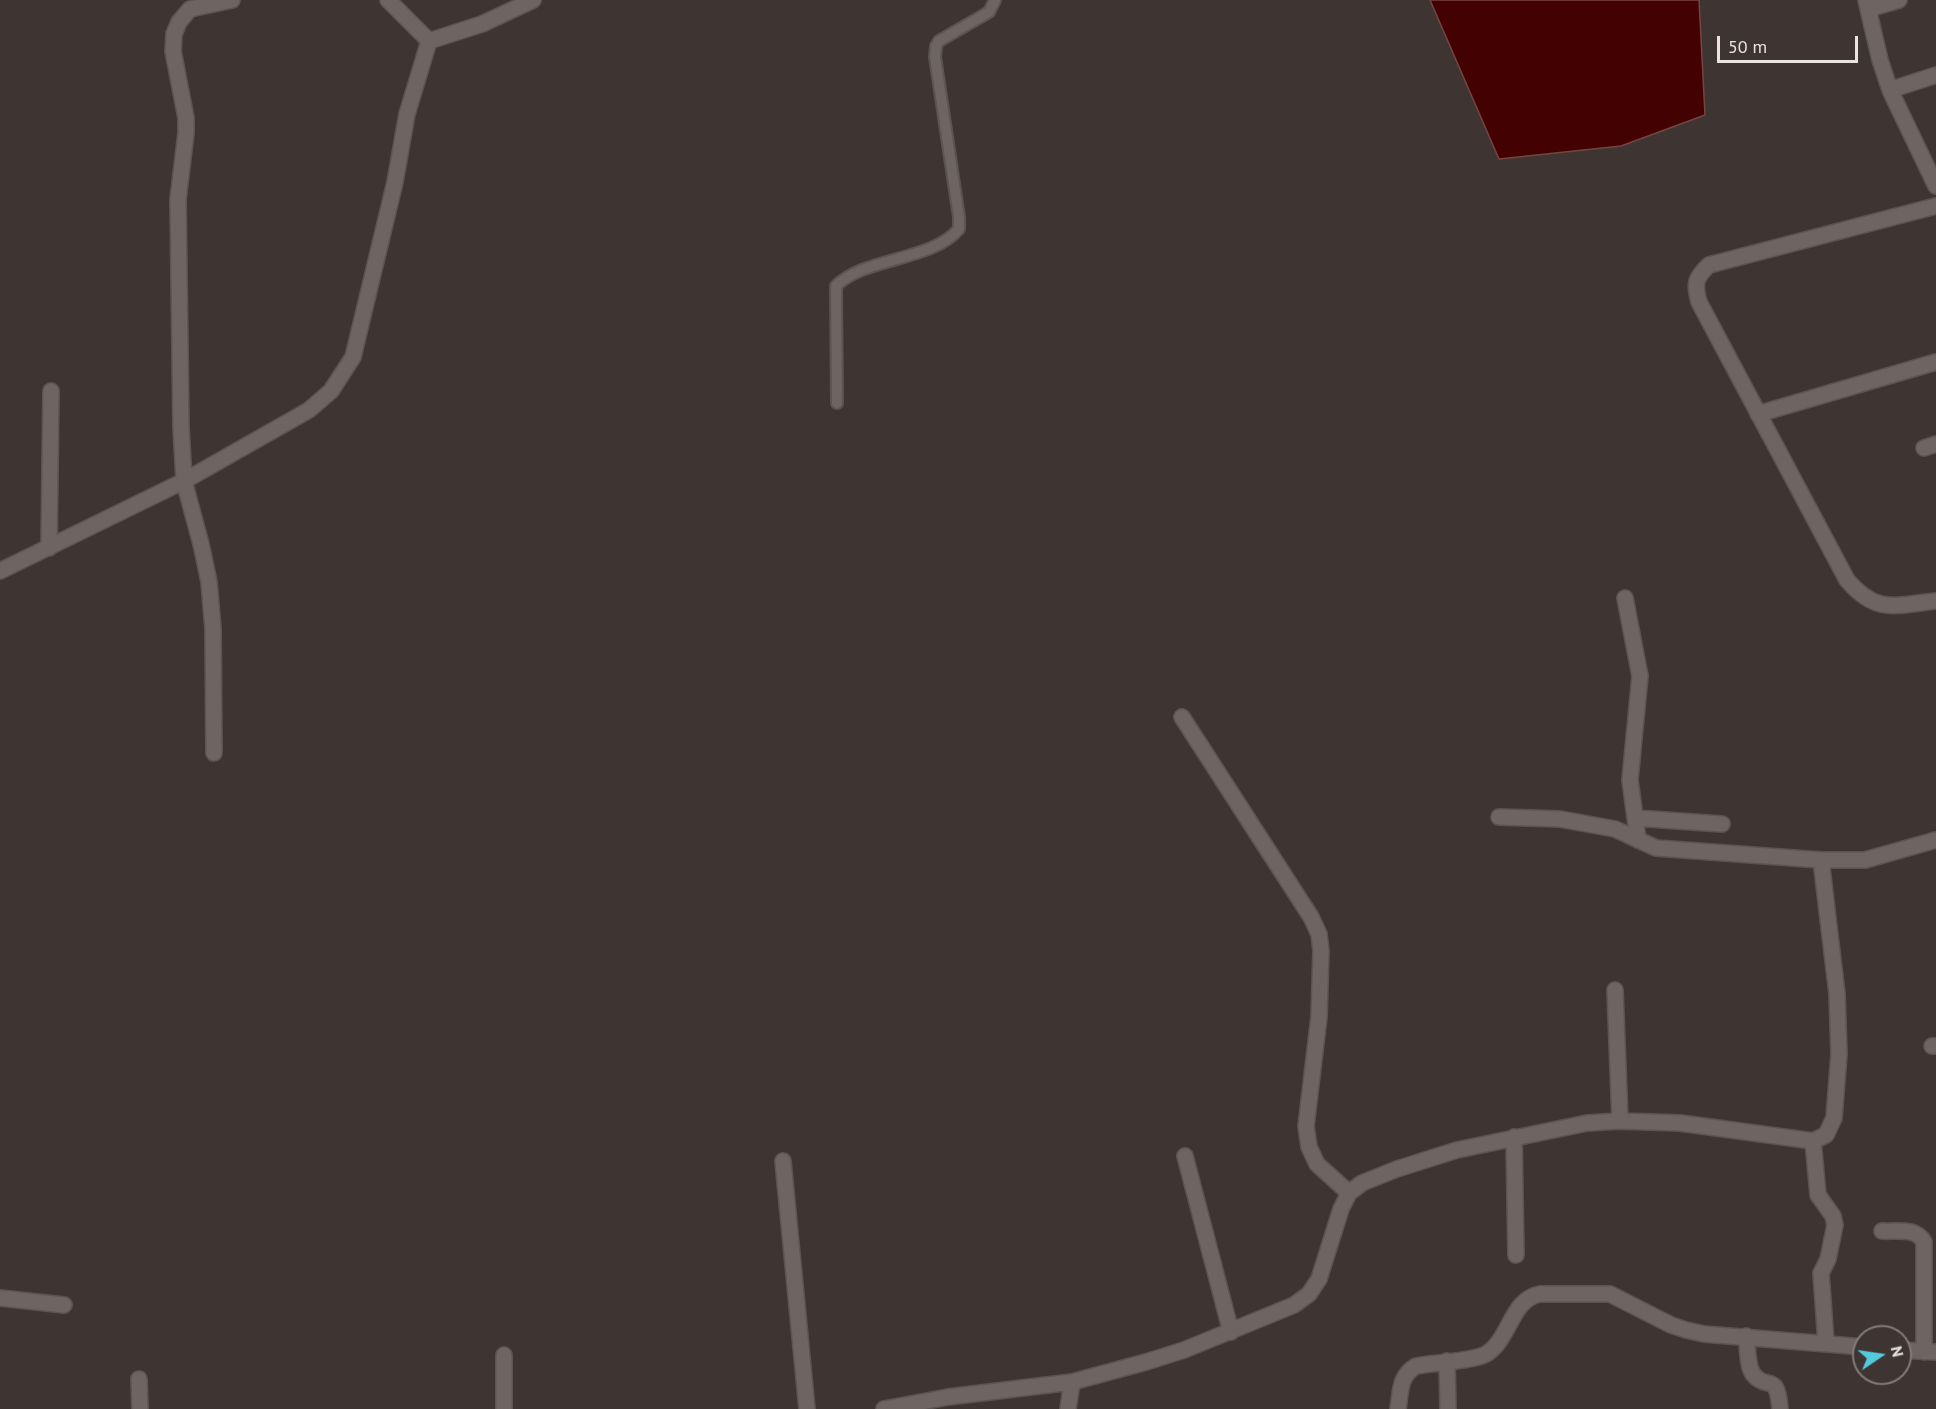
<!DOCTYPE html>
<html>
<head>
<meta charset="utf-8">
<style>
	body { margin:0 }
	#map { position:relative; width:1936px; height:1409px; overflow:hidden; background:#3e3533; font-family:"PT Sans",sans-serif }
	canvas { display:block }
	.north { position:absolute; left:1852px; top:1325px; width:60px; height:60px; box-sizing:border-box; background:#3e3533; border:2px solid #827b79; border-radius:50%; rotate:77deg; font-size:16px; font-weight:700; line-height:24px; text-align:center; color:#e9e3e2 }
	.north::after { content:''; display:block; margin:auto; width:21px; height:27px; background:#53cadc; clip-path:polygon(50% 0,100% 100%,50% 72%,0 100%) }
	.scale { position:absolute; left:1717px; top:36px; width:141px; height:27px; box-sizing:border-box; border:3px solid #e9e3e2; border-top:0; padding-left:8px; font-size:18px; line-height:21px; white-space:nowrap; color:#e9e3e2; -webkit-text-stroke:4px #3e3533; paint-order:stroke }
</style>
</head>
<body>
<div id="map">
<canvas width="1936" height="1409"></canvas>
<div class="north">N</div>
<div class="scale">50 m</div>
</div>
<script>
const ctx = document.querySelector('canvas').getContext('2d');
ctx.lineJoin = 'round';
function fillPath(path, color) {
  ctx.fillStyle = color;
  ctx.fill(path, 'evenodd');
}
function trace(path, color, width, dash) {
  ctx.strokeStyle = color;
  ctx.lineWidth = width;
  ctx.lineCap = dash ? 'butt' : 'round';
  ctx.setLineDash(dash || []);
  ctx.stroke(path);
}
const water = new Path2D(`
	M1430 0H1699L1705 115 1621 146 1499 159Z`);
fillPath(water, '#430101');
trace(water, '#754544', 1.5);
const service = new Path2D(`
	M837 403 836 286C865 257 932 261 959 229V217L935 57 936 46 939 41 989 12 995 0`);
const minor = new Path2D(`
	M388 0 429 41
	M1866 0 1880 60 1890 90 1936 186
	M1868 9 1899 0
	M429 41 482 24 533 0
	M1890 90 1936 75
	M1936 206 1709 265C1695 278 1694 284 1699 302L1847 580C1877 615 1895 605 1936 601
	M1758 414 1936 362
	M1924 448 1936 444
	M49 548 51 391
	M0 571 184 481 309 410 331 391 353 357 395 182 407 114 429 41
	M1625 598 1640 676 1630 780 1638 840
	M1182 717 1311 917 1319 934 1321 951 1319 1017 1306 1126 1309 1147 1317 1164 1349 1193
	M214 753 213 629 209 582 201 544 184 481 181 427 178 199 186 133V118L173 51 174 34 179 22 190 9 232 0
	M1499 817 1560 819 1615 829 1656 848 1821 860
	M1635 818 1722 824
	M1615 990 1620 1121
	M1932 1046H1936
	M1514 1137 1516 1255
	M1813 1141 1818 1195 1833 1216 1835 1225 1828 1259 1821 1273 1826 1343
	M1185 1156 1231 1332
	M783 1161 807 1409
	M1882 1231C1897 1232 1916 1227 1924 1242V1352
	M0 1298 64 1305
	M1746 1336C1748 1347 1747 1366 1753 1374 1767 1392 1777 1370 1780 1409
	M1900 1350 1936 1352
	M1447 1361 1448 1409
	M139 1379 140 1409
	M504 1409V1355
	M884 1409 948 1397 1072 1382 1146 1362 1184 1350 1294 1305 1309 1294 1319 1279 1341 1209 1349 1193 1362 1183 1397 1169 1457 1150 1587 1123 1620 1121 1680 1123 1813 1141 1826 1135 1834 1118 1839 1054 1837 994 1821 860H1865L1936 840
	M1068 1409 1072 1382
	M1398 1409C1401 1391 1399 1376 1416 1366 1432 1363 1474 1361 1486 1354 1510 1340 1511 1299 1540 1294H1610L1671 1325 1686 1330 1704 1334 1864 1347`);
trace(service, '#5c5453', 14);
trace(minor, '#5c5453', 18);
trace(service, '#6e6462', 10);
trace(minor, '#6e6462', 15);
</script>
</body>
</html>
